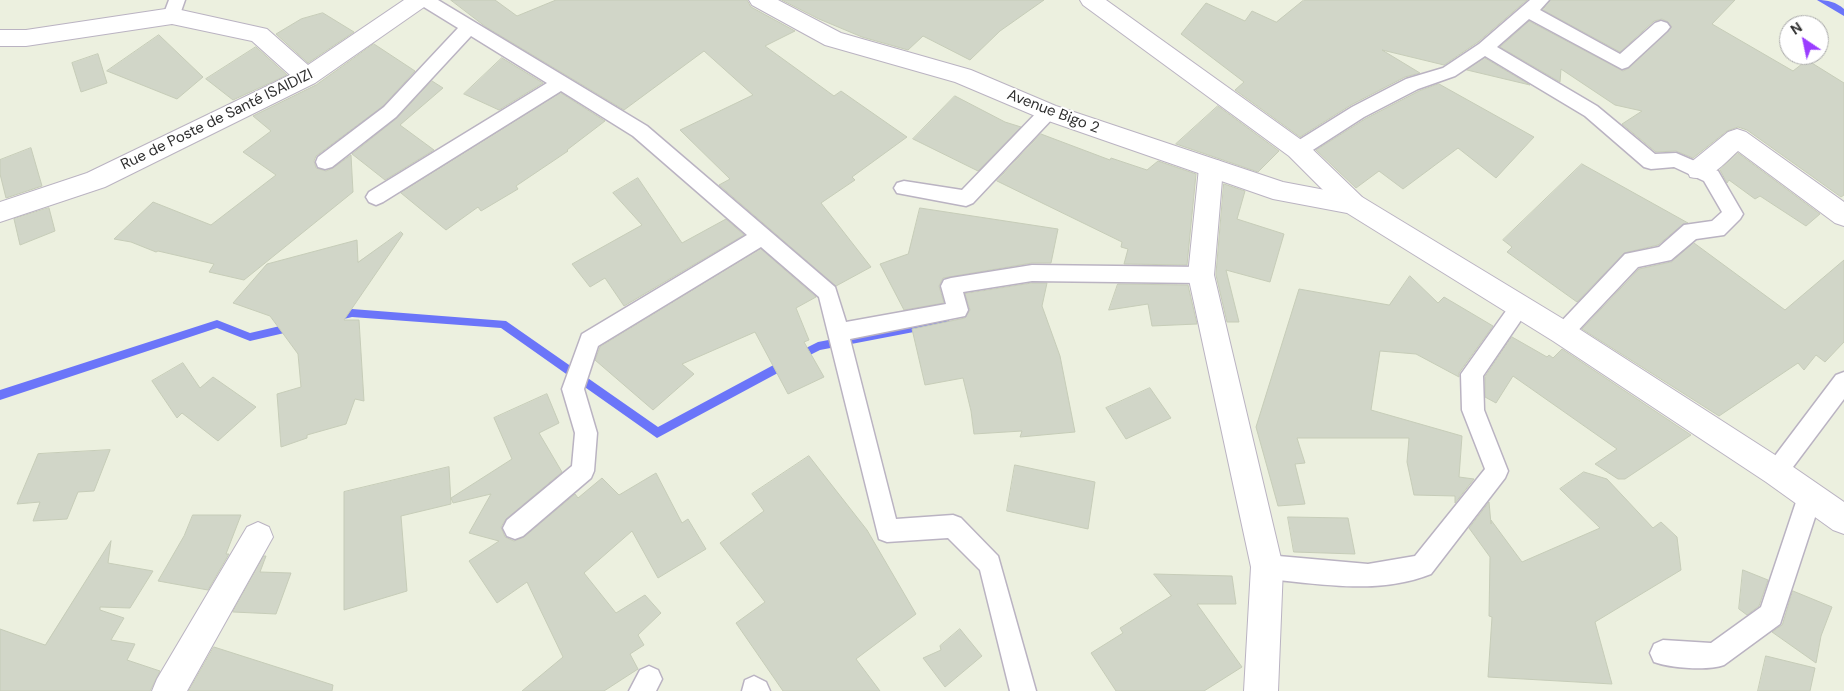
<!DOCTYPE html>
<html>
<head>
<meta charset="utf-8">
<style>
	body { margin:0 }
	#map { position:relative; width:1844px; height:691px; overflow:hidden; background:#ecf0df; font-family:"DM Sans",sans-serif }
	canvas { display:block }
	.north { position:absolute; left:1779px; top:15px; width:50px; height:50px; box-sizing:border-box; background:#fff; border:1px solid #ababab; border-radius:50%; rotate:326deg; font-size:14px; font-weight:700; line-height:20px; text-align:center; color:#2e2e2e }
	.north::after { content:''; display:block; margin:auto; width:18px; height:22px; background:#9a3dff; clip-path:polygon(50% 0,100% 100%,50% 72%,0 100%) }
</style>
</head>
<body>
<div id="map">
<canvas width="1844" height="691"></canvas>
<div class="north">N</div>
</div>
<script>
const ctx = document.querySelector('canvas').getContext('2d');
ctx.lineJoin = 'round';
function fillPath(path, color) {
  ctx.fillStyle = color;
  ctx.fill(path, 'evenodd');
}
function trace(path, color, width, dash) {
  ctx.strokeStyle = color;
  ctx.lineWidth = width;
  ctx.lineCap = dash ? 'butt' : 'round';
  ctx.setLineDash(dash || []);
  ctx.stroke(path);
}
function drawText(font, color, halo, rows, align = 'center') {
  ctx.font = font + ' "DM Sans",sans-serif';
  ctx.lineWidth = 4;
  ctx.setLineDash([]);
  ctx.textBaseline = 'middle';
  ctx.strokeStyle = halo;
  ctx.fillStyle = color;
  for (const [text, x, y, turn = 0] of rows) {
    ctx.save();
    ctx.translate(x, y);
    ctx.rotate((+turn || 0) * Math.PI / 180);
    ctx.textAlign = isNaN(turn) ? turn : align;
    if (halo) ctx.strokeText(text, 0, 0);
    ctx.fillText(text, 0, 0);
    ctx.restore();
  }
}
fillPath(new Path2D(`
	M1817 0C1828 0 1836 2 1844 9V16Z
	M352 309 506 321 658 427 781 361 785 360 789 361 790 364 789 367 657 438 501 328 352 317 336 321 333 320 331 317 333 314Z
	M945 318 948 319 950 322 948 325 945 326 820 350 798 361 794 360 793 357 794 354 818 342Z
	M217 320 250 333 293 323 296 324 298 327 296 330 293 331 250 341 217 328 0 400V390Z`), '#6b75f9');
const building = new Path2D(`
	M451 0H495L517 16 556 0H747L751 7 795 31 765 46 834 96 841 91 907 137 852 177 855 180 821 203 871 267 836 286 719 185 730 179 680 130 753 95 704 51 624 110 486 27Z
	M782 0H1044L1000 31 970 60 923 36 908 50 862 37 819 19Z
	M1304 0H1527L1478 42 1444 65 1382 50 1420 73 1405 77 1351 105 1300 137 1235 90 1244 82 1181 34 1206 3 1245 21 1252 11 1276 22Z
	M1551 0H1735L1712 24 1793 71 1807 60 1844 83V195L1841 197 1747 130 1738 127 1727 131 1693 158 1676 151 1656 152 1622 124 1642 111 1615 105 1561 69 1560 82 1500 47 1529 21 1623 71 1629 68 1672 27 1668 22 1662 19 1654 21 1620 52 1543 10Z
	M323 13 354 32 308 63 276 34 301 19Z
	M159 35 203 77 177 99 107 71Z
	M374 44 415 71 383 106 316 156 314 161 316 168 326 171 333 168 351 155 353 192 244 280 209 272 214 264 158 251 156 252 131 242 114 239 153 202 211 225 276 175 243 152 271 131 253 116 316 85Z
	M256 47 287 75 233 100 206 79Z
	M98 54 107 83 81 92 72 63Z
	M502 58 543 83 499 110 464 94Z
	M1485 58 1530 85 1467 70Z
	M432 81 443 88 400 125 434 150 385 180 352 154 397 118Z
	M1439 84 1534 137 1496 178 1458 148 1403 189 1379 171 1356 188 1316 150 1365 119 1419 91Z
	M561 93 605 121 567 150 568 151 516 186 518 189 481 211 478 207 446 230 401 193Z
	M955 96 1005 122 1021 127 978 171 913 139Z
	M1218 106 1279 151 1258 172 1176 144Z
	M1041 134 1110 160 1111 158 1147 170 1158 161 1196 174 1187 265 1124 264 1128 249 1121 247 1122 242 997 181Z
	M31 148 42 186 6 198 0 174V160Z
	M1738 153 1820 214 1806 226 1760 196 1755 199 1729 180 1727 183 1720 170Z
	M1582 164 1688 223 1683 224 1658 245 1624 253 1577 302 1507 252 1512 247 1503 240Z
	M638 178 682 243 726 219 744 235 624 306 605 278 590 287 572 264 642 225 613 193Z
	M1224 184 1245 191 1237 219 1284 234 1270 282 1226 270 1239 322H1227L1216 275Z
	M49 208 55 231 20 245 14 219Z
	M920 208 1058 229 1051 263H1032L943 278 939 286 944 303 904 310 880 264 908 254Z
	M401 232 403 234 344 320H359L364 401 355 399 346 424 307 435V438L281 447 277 394 301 387 298 354 270 316 233 303 267 264 357 240 358 262Z
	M1694 243 1785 310 1844 260V342L1825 362 1816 355 1804 370 1798 363 1719 416 1582 329 1639 269 1671 262Z
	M761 249 816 297 796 308 809 340 804 342 824 377 788 394 755 332 682 364 694 374 653 410 595 360 600 347Z
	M1410 276 1438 303 1444 297 1493 326 1459 373V377L1416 354 1380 351 1371 410 1462 436 1459 477 1474 479 1455 503V496L1414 495 1407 462 1409 438H1297L1305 463 1295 464 1305 504 1278 506 1256 427 1299 289 1389 305Z
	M1032 283H1047L1042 306 1060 356 1075 432 1020 437 1022 431 974 434 971 411 963 378 925 385 912 329 965 318 970 310 965 294Z
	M1118 284 1188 285 1197 324 1152 326 1148 304 1109 310Z
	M1512 337 1547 357 1549 355 1553 358 1562 349 1691 435 1625 479H1618L1595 464 1617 449 1513 376 1496 403 1485 397V377Z
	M183 363 200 388 213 377 256 407 218 441 182 413 177 418 152 381Z
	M1150 388 1171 418 1126 439 1106 408Z
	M547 394 559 423 539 433 562 472 506 519 501 527 505 537 514 541 524 537 575 494 578 498 602 478 619 495 656 473 682 523 688 519 706 549 658 578 632 531 584 573 616 613 645 595 661 613 638 635 644 645 630 654 638 669 604 691H522L563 657 527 582 497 603 469 561 499 541 469 533 491 494 453 503 451 498 512 459 494 418Z
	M110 450 94 491 78 492 67 519 33 521 40 502 17 504 38 454Z
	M809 456 867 530 916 614 856 659 880 691H783L736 623 765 602 720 543 764 511 752 494Z
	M1015 465 1095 482 1088 529 1007 511Z
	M449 467 451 504 401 516 407 591 344 610V492Z
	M1584 472 1607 479 1653 528 1661 522 1677 537 1681 570 1595 622 1612 684 1488 677 1492 617 1489 616 1490 557 1469 528 1489 502 1491 524V520L1522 562 1600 528 1560 489Z
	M193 515H241L226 554H229L208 590 158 581 184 536Z
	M1288 517 1348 518 1355 554 1294 552Z
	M111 541 108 563 153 571 130 608 100 607V610L124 618 111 640 135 644 127 660 160 671 150 691H0V629L45 645Z
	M264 556H266L260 572 291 573 276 614 233 612Z
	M1743 570 1768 580 1759 606 1747 615 1739 609Z
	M1154 574 1232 576 1236 604H1197L1242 667 1204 691H1116L1091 653 1123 633 1120 628 1171 596Z
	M1793 591 1832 607 1821 636 1816 663 1772 632 1782 625Z
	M960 629 982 656 945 687 923 658 941 650 940 646Z
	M214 647 333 685 332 691H189Z
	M1766 656 1815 668 1810 691H1758Z`);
fillPath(building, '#d1d6c8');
trace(building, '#c6ccb8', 1);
const service = new Path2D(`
	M169 0H185L178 20 172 22 166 20 163 16Z
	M417 0H438L647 126 835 287 846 322 946 304 941 286 944 280 951 278 1032 265 1201 267 1208 269 1211 275 1208 281 1201 283 1032 281 963 292 968 310 965 316 850 339 896 519 953 515 961 518 998 556 1036 691H1010L980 570 948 538 887 542 879 539 819 297 761 247 598 346 584 389 597 433 594 471 591 478 523 536 515 539 507 536 503 528 507 520 572 466 575 433 562 389 582 334 747 235 633 136 561 91 383 202 376 205 369 202 366 197 369 192 547 83 471 36 396 117 332 167 325 169 318 167 316 162 318 157 384 107 458 28 419 4Z
	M1530 0H1549L1540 10 1620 54 1655 23 1661 21 1667 23 1670 27 1667 31 1628 67 1622 69 1529 19 1497 47 1597 106 1655 154 1676 153 1718 171 1743 214 1740 219 1724 235 1696 239 1671 260 1638 267 1570 339 1563 342 1556 339 1552 333 1556 327 1625 254 1659 247 1684 225 1712 221 1722 212 1704 181 1674 167 1651 169 1644 167 1585 116 1485 56 1455 76 1418 89 1364 117 1305 155 1298 157 1291 155 1289 150 1291 145 1352 107 1406 79 1443 68 1479 44Z
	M1048 105 1054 107 1057 112 1054 117 973 203 966 206 897 193 894 188 897 183 904 181 962 190 1042 107Z
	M1520 298 1527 301 1530 307 1483 376 1484 410 1508 471 1505 478 1431 574C1378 595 1321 584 1267 579L1258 575 1255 567 1258 559 1267 555 1368 564 1415 556 1485 469 1462 410 1461 374 1513 301Z
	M1844 372V399L1784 479 1776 483 1768 479 1765 472 1768 465 1836 375Z
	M1810 485 1818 488 1822 496 1780 624 1724 665C1708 671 1670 668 1654 662L1650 653 1654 644 1663 640 1711 643 1761 607 1798 496 1802 488Z
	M649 666 658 670 662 679 656 691H629L640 670Z
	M754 676 766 682 770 691H742L745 680Z`);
const minor = new Path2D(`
	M404 0H430L427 5 315 83 105 187 0 222V202L87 173 290 75 252 41 172 24 26 46H0V30H26L172 8 267 29 308 65Z
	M1080 0H1106L1307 144 1362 197 1366 204 1362 211 1353 214 1344 211 1289 156 1083 5Z
	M1737 129 1746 132 1844 202V226L1835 223 1738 151C1724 163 1709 183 1690 177L1687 170 1690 163 1728 132Z
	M1211 159 1220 161 1223 168 1214 275 1283 567 1278 691H1244L1251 567 1188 275 1199 168 1202 161Z
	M258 522 269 527 273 537 187 691H152L157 679 247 527Z`);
const tertiary = new Path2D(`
	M749 0H778L841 33 971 70 1056 106 1283 182 1362 197 1573 325 1786 462 1844 502V534L1833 530 1766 482 1553 341 1347 213 1273 199 1040 118 955 82 825 45 752 5Z`);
trace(service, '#bab3c2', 3);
trace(minor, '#bab3c2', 2);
trace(tertiary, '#bab3c2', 2);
fillPath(service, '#fff');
fillPath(minor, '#fff');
fillPath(tertiary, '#fff');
drawText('15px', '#2e2e2e', '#fff', [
	["Avenue Bigo 2",1053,112,21],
	["Rue de Poste de Santé ISAIDIZI",217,120,-26]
]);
</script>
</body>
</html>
